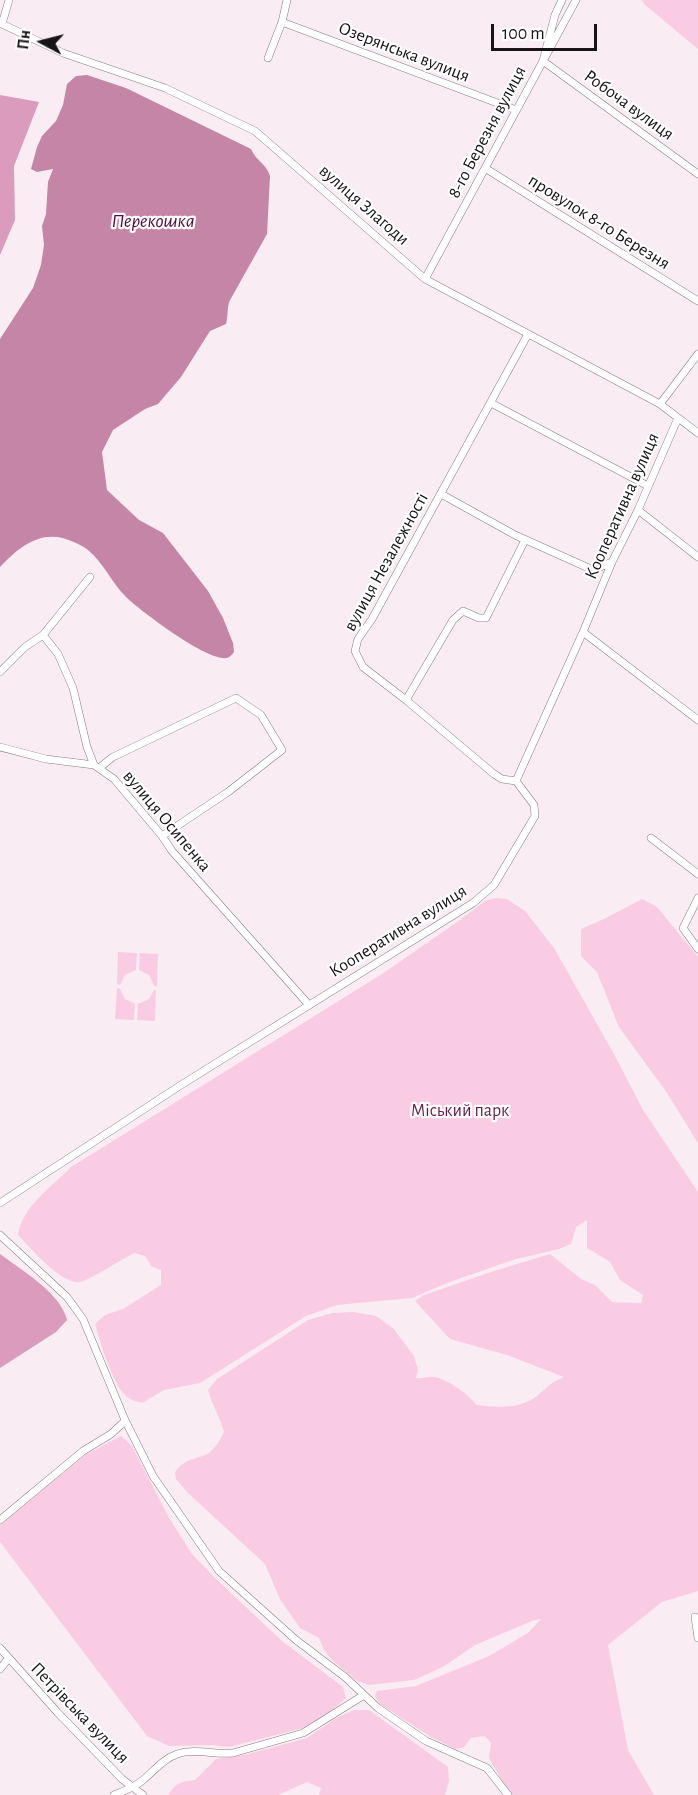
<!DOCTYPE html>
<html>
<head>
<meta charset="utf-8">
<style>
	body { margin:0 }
	#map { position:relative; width:698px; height:1795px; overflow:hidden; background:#f9ecf3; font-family:"Alegreya Sans",sans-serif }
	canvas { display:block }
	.north { position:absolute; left:12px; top:12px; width:60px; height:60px; -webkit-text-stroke:4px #fefefe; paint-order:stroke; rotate:277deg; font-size:16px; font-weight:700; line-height:24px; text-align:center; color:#181316 }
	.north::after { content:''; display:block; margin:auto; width:21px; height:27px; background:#181316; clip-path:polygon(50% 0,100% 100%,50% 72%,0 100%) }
	.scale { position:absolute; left:491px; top:24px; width:106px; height:27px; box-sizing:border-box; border:3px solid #181316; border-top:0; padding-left:8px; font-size:18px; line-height:21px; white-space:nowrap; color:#181316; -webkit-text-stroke:4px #fefefe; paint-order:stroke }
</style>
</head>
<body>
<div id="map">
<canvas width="698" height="1795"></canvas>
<div class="north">Пн</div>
<div class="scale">100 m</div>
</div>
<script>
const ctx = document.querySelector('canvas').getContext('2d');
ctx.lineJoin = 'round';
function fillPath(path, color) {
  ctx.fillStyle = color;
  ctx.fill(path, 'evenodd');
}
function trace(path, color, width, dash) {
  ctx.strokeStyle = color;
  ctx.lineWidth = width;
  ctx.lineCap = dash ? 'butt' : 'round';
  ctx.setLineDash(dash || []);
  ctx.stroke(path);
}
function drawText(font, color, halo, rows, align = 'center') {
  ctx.font = font + ' "Alegreya Sans",sans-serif';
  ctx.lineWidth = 4.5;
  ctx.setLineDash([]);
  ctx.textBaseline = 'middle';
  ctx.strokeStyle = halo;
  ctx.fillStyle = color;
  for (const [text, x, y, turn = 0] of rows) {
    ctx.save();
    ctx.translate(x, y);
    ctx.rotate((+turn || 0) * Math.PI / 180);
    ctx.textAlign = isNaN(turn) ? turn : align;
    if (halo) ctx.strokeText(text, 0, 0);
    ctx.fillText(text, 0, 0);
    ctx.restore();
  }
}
fillPath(new Path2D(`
	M642 0H698V49L644 4Z
	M496 898 507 899 525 911 554 948 615 1056 643 1110 698 1192V1591L662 1602 608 1645 628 1750 654 1795H510L489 1758 491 1743 485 1736 471 1738 464 1747 455 1749 431 1737 380 1704 375 1696 377 1691 416 1686 489 1656 528 1633 541 1619 532 1621 475 1645 443 1667 414 1680 369 1685 357 1681 332 1660 324 1650 319 1638 300 1628 280 1599 265 1564 187 1492 176 1479 175 1472C188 1454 203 1461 213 1449 218 1445 221 1437 224 1432 220 1417 212 1405 208 1390L217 1379 308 1320 332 1313 353 1312 376 1316 393 1328 414 1356 418 1370 416 1378C422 1379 429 1376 435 1377 449 1381 468 1393 476 1405 498 1407 518 1410 537 1396 548 1387 551 1382 564 1377L507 1355 450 1339 415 1301 424 1295 494 1271 550 1254 581 1279 595 1285 612 1302 641 1303 643 1295 620 1280 610 1262 587 1248V1220L576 1227 571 1244 559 1249 516 1259 447 1283 412 1298 337 1305 306 1316 200 1383 164 1390 142 1403C135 1401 129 1400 125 1395 112 1382 100 1342 95 1324L105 1315 123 1309 161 1285V1270L152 1267 145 1256 134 1253C124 1258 88 1281 80 1282 61 1285 30 1247 18 1235 23 1205 51 1188 71 1167L382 974 460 920 485 901Z
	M642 899 657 907 698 957V1143L667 1093 619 1027 597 972 581 956V929L604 919Z
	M118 952 137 953 136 970 125 975 120 985 117 984Z
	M140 953 158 954 157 986H154L149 975 139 970Z
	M117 988 120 989 125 999 135 1004 134 1020 115 1019Z
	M154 990H156L155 1021 137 1020 138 1004 149 999Z
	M121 1436 132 1446 169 1518 192 1554 216 1579 282 1641 343 1687 346 1698 330 1712 307 1727 229 1747 213 1745 169 1746 147 1736 0 1542V1524L85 1455Z
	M354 1710H369L448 1767 449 1781 445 1795H319L321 1788 307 1782 278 1795H168C175 1783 182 1781 195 1780L216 1759 244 1755 307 1738 336 1718Z`), '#facce3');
fillPath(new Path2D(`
	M0 95 39 102 14 166 15 220 0 255Z
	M0 1254C21 1270 61 1293 67 1320L56 1332 0 1368Z`), '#db9bbc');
fillPath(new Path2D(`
	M87 75 126 88 251 149C256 161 266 163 270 176L267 234 229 302C227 310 228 317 226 324L210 331 181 377 158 404 145 409 113 430 102 452 107 490 139 520 163 533 208 591 223 618 233 643 234 652C231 656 228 659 223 658 202 657 142 612 126 597 112 583 103 562 88 550 85 547 80 545 76 543 44 527 22 544 0 567V339L33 288 41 265 44 245 42 226 46 214 48 182 53 169 37 172 31 169 37 147 42 136 56 121 63 105 67 84 76 76Z`), '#c485a6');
const street = new Path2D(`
	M562 0 555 15 543 61 698 174
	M282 22 516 110
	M0 23 63 53 165 88 255 131 425 279 660 404 698 433
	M2 24 9 0
	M268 58 282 22 287 0
	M485 168 698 301
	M425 279 576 0
	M491 403 648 486
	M660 404 698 354
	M441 494 515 535 593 570 612 562
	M638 510 698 557
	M583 632 698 720
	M43 635 58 654 73 688 87 747 94 765 114 779 162 836 172 851 309 1005
	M0 672 25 647 43 635 90 577
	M406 700 453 620 463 611 479 618H486L525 540
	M0 747 46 759 94 765
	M99 768 113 757 236 698 261 715 282 750 228 792 162 836
	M516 781 502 779 494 774 406 700 363 667 355 651 358 639 372 619 528 334
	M516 781 583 632 612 562 638 510 678 418
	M651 838 698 874
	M698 898 683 928 698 949
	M0 1203 181 1085 473 903 494 885 535 816 534 805 516 781
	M0 1235 67 1297 83 1319 125 1420 153 1476 219 1571 296 1640 345 1677 378 1708 426 1741 487 1768 508 1795
	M0 1520 83 1451 111 1434 125 1421
	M695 1617 698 1638
	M0 1648 58 1713 122 1779 143 1795
	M0 1669 8 1659
	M114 1795C124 1791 135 1787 143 1780 154 1771 163 1759 177 1754 195 1748 215 1755 233 1753L303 1733 364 1695`);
trace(street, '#887c82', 8);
trace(street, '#fff', 7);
drawText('18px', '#181316', '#fefefe', [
	["Озерянська вулиця",404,52,21],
	["Робоча вулиця",629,105,36],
	["8-го Березня вулиця",487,132,-62],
	["вулиця Злагоди",364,205,41],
	["провулок 8-го Березня",599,222,32],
	["Кооперативна вулиця",622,506,-66],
	["вулиця Незалежності",386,562,-61],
	["вулиця Осипенка",167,821,50],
	["Кооперативна вулиця",398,931,-32],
	["Петрівська вулиця",80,1713,46]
]);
drawText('18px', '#691f4c', '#fefefe', [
	["Міський парк",460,1111]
]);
drawText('italic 20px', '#560a3b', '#fefefe', [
	["Перекошка",153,221]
]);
</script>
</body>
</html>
